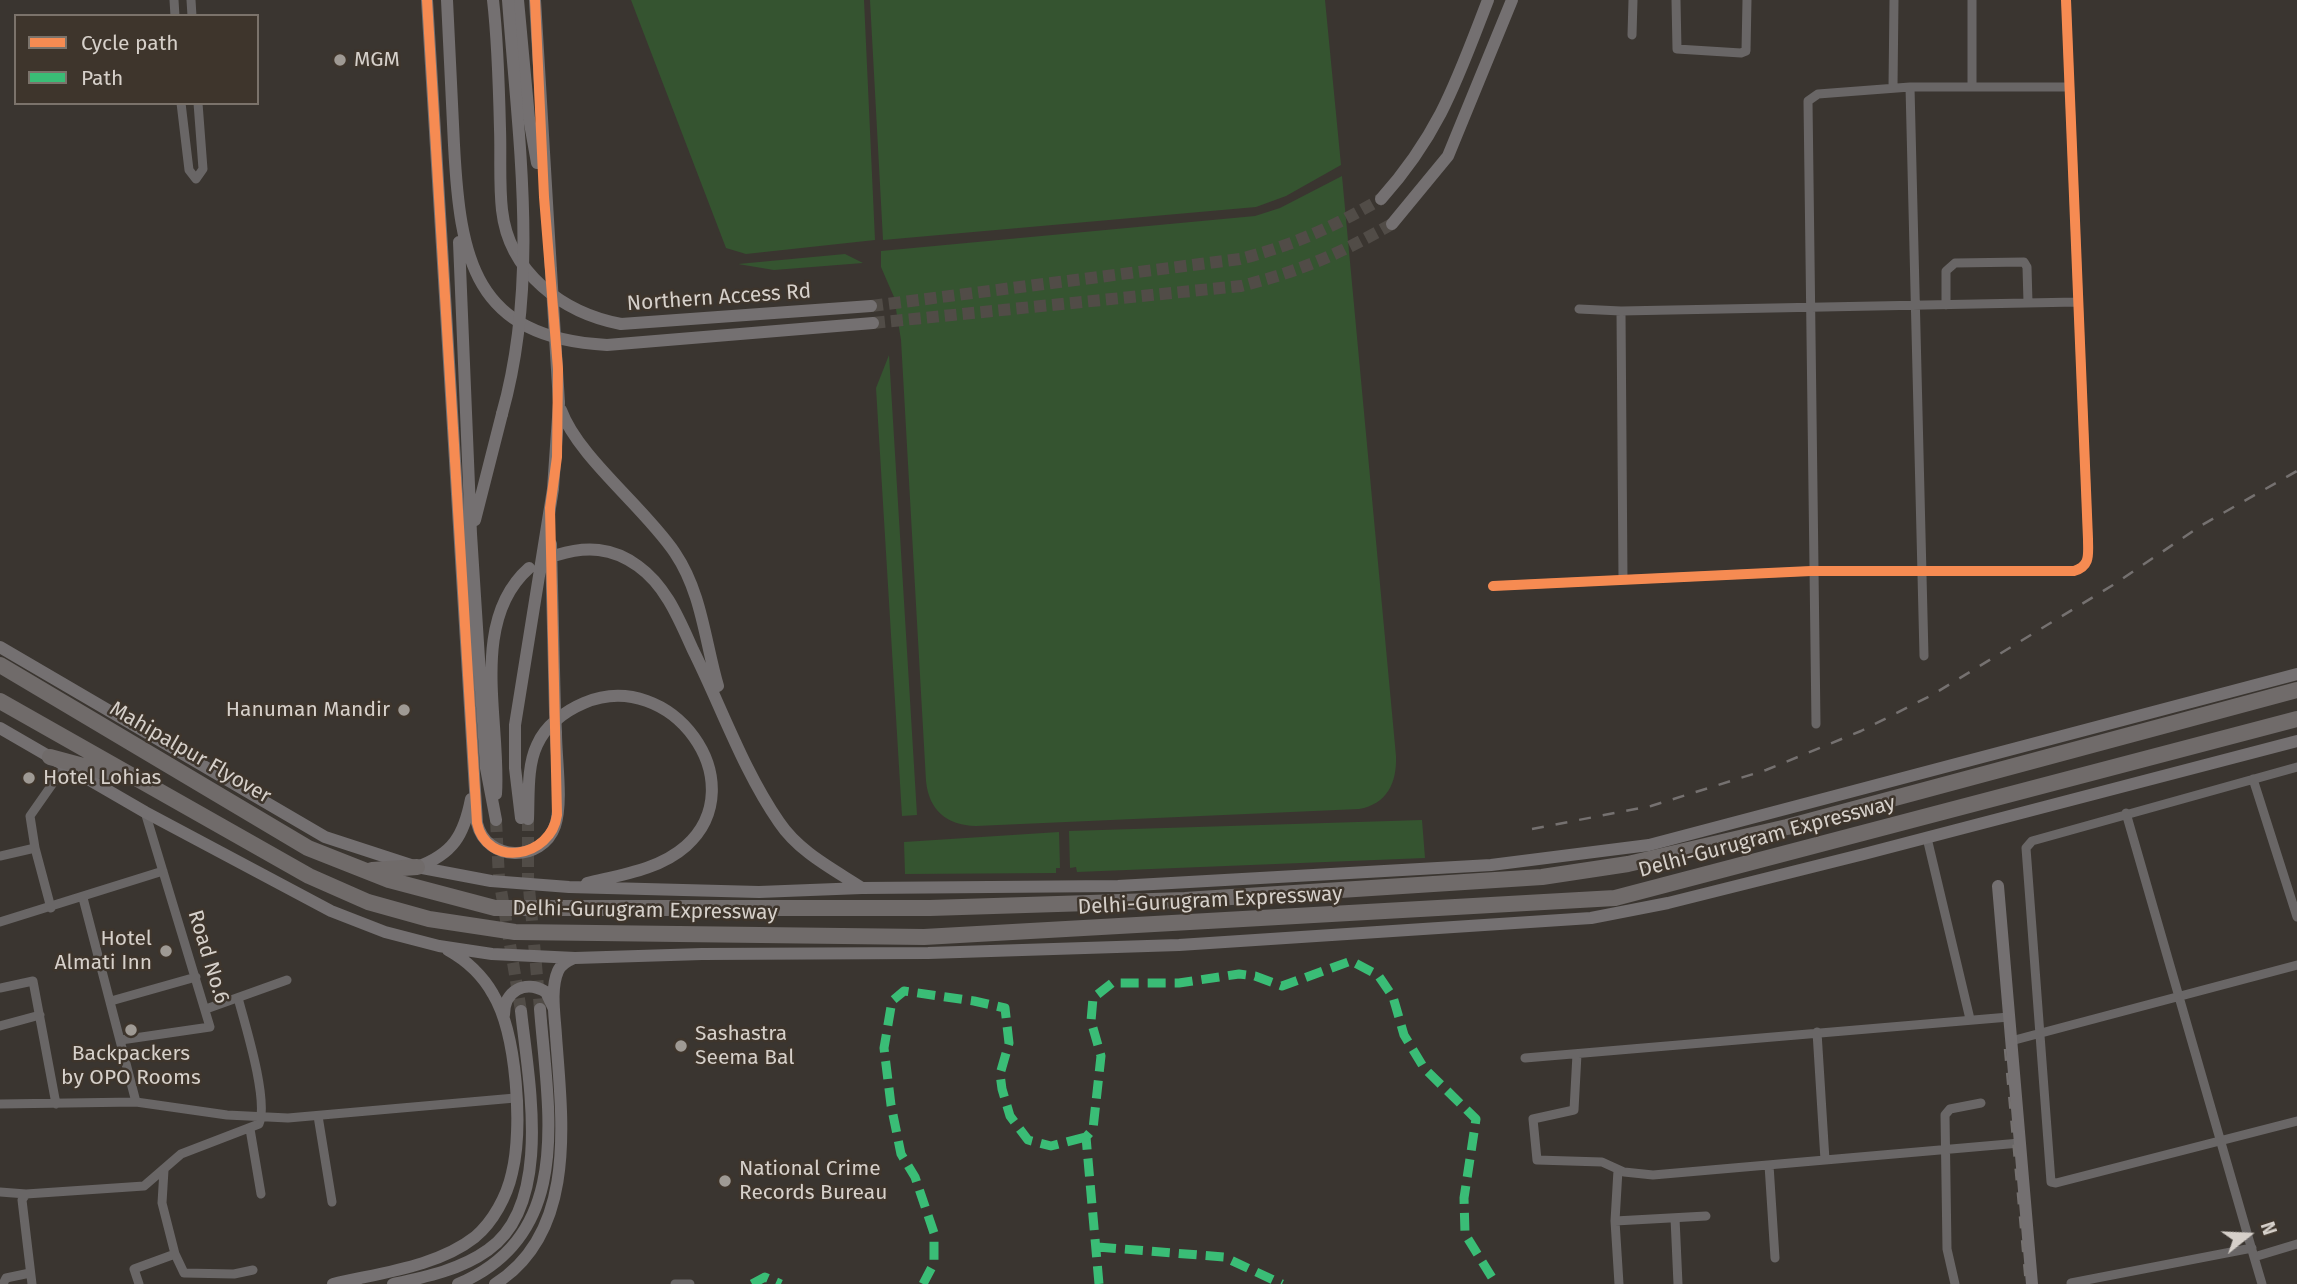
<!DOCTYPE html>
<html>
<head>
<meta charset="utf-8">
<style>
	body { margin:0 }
	#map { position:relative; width:2297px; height:1284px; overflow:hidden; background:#3a3530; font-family:"Fira Sans",sans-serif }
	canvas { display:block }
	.legend { position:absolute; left:14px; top:14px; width:245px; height:91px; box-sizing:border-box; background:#3e352c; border:2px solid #7b736b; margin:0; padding:9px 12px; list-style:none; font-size:21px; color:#d6d0ca }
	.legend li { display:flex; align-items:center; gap:14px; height:35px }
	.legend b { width:35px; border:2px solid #7b736b }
	.north { position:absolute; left:2213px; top:1200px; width:70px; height:70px; -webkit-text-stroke:5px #3e352c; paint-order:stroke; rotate:72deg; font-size:19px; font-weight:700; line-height:28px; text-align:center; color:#d6d0ca }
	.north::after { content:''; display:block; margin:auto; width:24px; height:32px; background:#d6d0ca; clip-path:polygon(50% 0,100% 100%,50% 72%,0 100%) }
</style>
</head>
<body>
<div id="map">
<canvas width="2297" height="1284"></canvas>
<ul class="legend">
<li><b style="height:9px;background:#f68b52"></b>Cycle path</li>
<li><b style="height:9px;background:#3abd76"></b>Path</li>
</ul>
<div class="north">N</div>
</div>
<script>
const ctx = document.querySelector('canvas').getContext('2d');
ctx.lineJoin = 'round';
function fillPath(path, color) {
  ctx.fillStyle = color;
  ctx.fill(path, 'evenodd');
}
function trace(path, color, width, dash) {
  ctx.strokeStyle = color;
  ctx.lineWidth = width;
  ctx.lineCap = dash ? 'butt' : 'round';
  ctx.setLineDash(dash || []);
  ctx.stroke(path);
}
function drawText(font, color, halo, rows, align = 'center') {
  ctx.font = font + ' "Fira Sans",sans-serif';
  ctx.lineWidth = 5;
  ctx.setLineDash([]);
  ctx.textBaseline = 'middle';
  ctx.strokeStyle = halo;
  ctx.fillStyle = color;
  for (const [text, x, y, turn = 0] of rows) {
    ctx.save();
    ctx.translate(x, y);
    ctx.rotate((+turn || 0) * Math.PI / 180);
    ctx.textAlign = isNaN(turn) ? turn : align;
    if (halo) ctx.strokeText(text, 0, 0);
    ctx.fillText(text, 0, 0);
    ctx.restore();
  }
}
fillPath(new Path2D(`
	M631 0H864L875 240 746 254 726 248Z
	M870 0H1325L1341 165 1286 196 1256 207 883 240Z
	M1342 176 1396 756C1397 783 1387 804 1359 809L976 826C946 825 929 810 926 781L901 340 894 297 881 267V251L1255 216 1280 208Z
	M845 254 863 263 774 270 738 264Z
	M889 355 917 815 902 816 876 388Z
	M1422 820 1425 858 1077 872 1076 867 1070 868 1069 831Z
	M1059 832 1060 868H1056V873L905 874 904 842Z`), '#355430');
trace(new Path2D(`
	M871 306 1240 259C1294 245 1333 227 1381 199
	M873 323 1241 286C1301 271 1339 254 1392 224
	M528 819V877L540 1009
	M496 820 499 878 521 1011`), '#514c47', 12, [12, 6]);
trace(new Path2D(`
	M174 0 175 16
	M191 0 192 16
	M1676 0 1677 49 1741 53 1746 51 1747 0
	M1632 35 1633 0
	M1893 87 1894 0
	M1910 87 1924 656
	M1972 87V0
	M181 103 189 170 196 179 203 169 198 103
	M1946 305V271L1955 263 2024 262 2027 267 2028 303
	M1579 309 1621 311 2077 302
	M1621 311 1623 580
	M1493 586 1811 571H2074C2091 566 2088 554 2088 539L2066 0
	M1816 724 1808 101 1818 94 1910 87H2068
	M2297 767 2032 841 2026 848 2051 1182 2056 1183 2297 1121
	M2253 779 2297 917
	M2126 813 2254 1257
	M1927 838 1970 1019
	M0 856 35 848
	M83 898 136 1102
	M51 908 35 848 30 816 65 766
	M0 922 163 871
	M0 988 33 981 56 1104
	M111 1001 196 977
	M206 1009 287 980
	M0 1026 40 1015
	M1817 1032 1825 1160
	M121 1040 210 1027 145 812
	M2011 1041 2297 965
	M1577 1054 1574 1110 1533 1119 1537 1160 1602 1162 1624 1172 1653 1175 2020 1143
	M1525 1058 2009 1017
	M0 1104 136 1102 227 1115 288 1118 515 1098
	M318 1116 332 1202
	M250 1129 261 1194
	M1769 1165 1775 1258
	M164 1170 162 1203 175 1254
	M1618 1170 1615 1221 1619 1284
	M0 1192 26 1194
	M1675 1218 1678 1284
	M1615 1221 1706 1216
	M2071 1283 2252 1248
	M3 1284 6 1278 30 1273
	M32 1284 22 1200 26 1194 144 1186 181 1154 259 1124C269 1101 245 1024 238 998
	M139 1284 134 1269 175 1254 184 1273 234 1274 253 1270
	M675 1284H690
	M1955 1284 1947 1249 1945 1115 1950 1109 1981 1103
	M2262 1284 2254 1257 2297 1244`), '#696666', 9);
trace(new Path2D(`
	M427 0 477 823C486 862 542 863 555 826 563 803 556 758 556 733
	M447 0C449 48 452 97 454 145 460 258 473 338 607 345L873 323
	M493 0C498 43 499 86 500 129 501 155 499 183 502 210 509 273 563 313 621 324L871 306
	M518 0 529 118 537 163
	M535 0 551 270
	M1381 199C1440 133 1457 80 1488 0
	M1392 224 1448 156 1512 0
	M459 242 471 534 486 768 496 820
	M561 410C578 457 645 508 675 553 702 593 705 642 718 686
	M475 520 502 414
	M551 544 555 712
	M557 555C586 546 612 547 638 566 666 586 679 619 693 650 721 706 743 770 779 822 799 852 833 869 862 888
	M0 647 325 837 417 867 491 881 569 887 759 892 862 888 1118 886 1491 865 1649 845 2297 674
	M0 728 145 812 331 911 385 932 439 946 492 954 575 958 702 954 928 953 1179 945 1591 918 1668 903 1864 854 2297 741
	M496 794C501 722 468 622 529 568
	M521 818 515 768V725L553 489 559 403
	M528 819C529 795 527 766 537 745 545 726 565 711 584 703 671 666 756 783 686 846 659 870 620 875 587 883
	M417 867C453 854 464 835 471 799
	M1998 886 2032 1284
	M504 1015C504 991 525 979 546 992L554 1009
	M333 1284C379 1273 437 1267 475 1237 493 1222 507 1196 512 1173 523 1128 517 1034 493 994 483 976 466 960 448 950
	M393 1284C426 1277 460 1270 488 1250 554 1204 528 1078 521 1011
	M458 1284C575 1235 548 1112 540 1009
	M495 1284C578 1232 562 1119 556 1036 555 1017 550 989 558 971 561 964 567 961 574 958`), '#747071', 12);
trace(new Path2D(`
	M0 665 308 848 389 880 495 908H930L1185 900 1542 877 1628 864 1787 827 2297 690
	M0 701 309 876 368 902 429 919 515 932 924 937 1615 898 2297 719
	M50 757 113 774
	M372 870 417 867`), '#706b6a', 16);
trace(new Path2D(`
	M1532 829 1651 806 1766 770 1861 731 1932 695 2113 585 2202 525 2297 471
	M2005 1049 2026 1284`), '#757170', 2.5, [12, 12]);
trace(new Path2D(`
	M551 270 559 403
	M502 414C540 280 518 137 508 0
	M555 712 556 733`), '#747071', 12);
trace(new Path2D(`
	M1098 1247 1224 1257 1282 1284
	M752 1284 765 1277 781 1284
	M923 1284 934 1263V1233L915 1177 901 1154 891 1105 884 1048 892 1001 904 991 974 1001 1005 1008 1009 1043 1000 1074 1002 1089 1010 1116 1028 1140 1051 1146 1086 1137
	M1099 1284 1086 1137 1093 1129 1101 1056 1091 1021 1093 998 1112 983H1179L1239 974 1255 976 1282 986 1351 961 1378 975 1393 997 1404 1035 1424 1068 1476 1119 1464 1198 1465 1234 1496 1284`), '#3abd76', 9, [18, 9]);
trace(new Path2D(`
	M427 0 477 823C487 869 551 858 557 815L550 508 557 457 558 369 544 197 535 0
	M1493 586 1811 571H2074C2091 566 2088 554 2088 539L2066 0`), '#f68b52', 10);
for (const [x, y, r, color] of [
	[340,60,7,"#9f9a94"],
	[404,710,7,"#9f9a94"],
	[29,778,7,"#9f9a94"],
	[166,951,7,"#9f9a94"],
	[131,1030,7,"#9f9a94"],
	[681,1046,7,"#9f9a94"],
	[725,1181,7,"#9f9a94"]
]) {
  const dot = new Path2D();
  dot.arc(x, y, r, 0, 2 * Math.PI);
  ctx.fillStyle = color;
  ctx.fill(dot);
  trace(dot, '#3e352c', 2.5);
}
drawText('21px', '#d6d0ca', '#3e352c', [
	["MGM",354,60],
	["Hanuman Mandir",390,710,"right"],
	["Hotel Lohias",43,778],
	["Hotel",152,939,"right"],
	["Almati Inn",152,963,"right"],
	["Sashastra",695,1034],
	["Seema Bal",695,1058],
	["Backpackers",131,1054,"center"],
	["by OPO Rooms",131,1078,"center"],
	["National Crime",739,1169],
	["Records Bureau",739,1193]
], 'left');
drawText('21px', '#d6d0ca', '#3e352c', [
	["Northern Access Rd",719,298,-4],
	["Mahipalpur Flyover",190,753,30],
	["Delhi-Gurugram Expressway",1767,837,-15],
	["Delhi-Gurugram Expressway",1210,901,-3],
	["Delhi-Gurugram Expressway",645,911,1],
	["Road No.6",208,957,73]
]);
</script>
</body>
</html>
